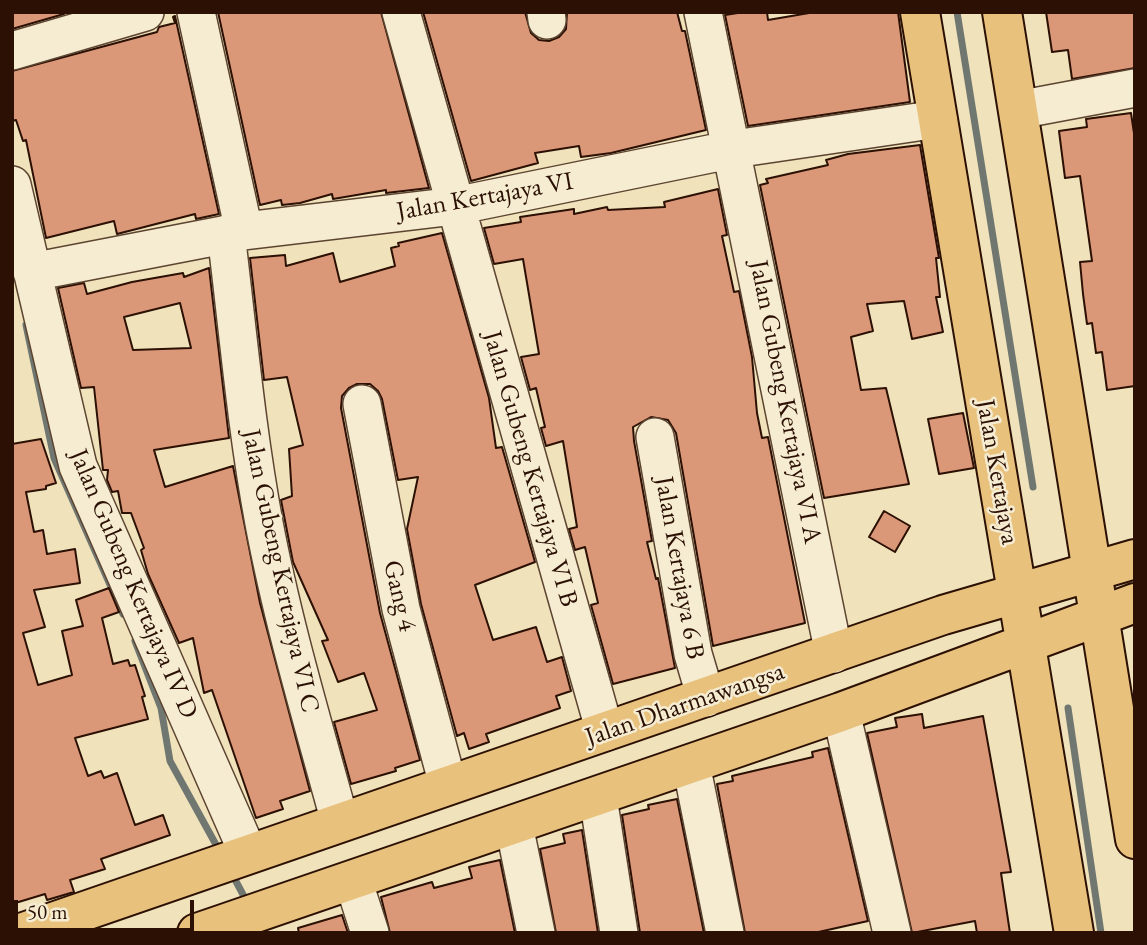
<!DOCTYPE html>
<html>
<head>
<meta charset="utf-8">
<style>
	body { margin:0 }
	#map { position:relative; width:1147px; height:945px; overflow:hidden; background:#f0e2ba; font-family:"EB Garamond",serif }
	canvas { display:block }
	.frame { position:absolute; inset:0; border:14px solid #2b1003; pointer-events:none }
	.scale { position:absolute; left:14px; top:900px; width:180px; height:32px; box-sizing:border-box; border:4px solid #2b1003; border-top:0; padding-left:9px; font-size:21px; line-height:24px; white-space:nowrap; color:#2b1003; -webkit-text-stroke:5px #f5ecd2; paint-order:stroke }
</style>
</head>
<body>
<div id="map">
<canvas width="1147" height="945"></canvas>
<div class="frame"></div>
<div class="scale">50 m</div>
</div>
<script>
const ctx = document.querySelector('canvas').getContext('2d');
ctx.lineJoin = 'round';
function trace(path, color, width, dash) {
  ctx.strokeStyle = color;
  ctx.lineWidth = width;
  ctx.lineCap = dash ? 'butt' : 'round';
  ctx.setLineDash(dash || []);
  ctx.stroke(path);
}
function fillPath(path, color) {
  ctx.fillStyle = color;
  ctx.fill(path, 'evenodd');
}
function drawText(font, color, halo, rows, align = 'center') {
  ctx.font = font + ' "EB Garamond",serif';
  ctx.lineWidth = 5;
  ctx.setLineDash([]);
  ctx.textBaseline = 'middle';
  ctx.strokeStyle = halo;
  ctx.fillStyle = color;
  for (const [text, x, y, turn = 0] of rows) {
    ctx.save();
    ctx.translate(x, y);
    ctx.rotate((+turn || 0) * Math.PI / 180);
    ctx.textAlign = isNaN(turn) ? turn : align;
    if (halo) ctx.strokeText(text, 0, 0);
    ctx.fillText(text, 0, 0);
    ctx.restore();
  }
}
trace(new Path2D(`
	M957 12 1033 487
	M26 325 54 458 123 614
	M135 641 161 708 170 761 220 852
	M1068 708 1101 933
	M231 872 248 904`), '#707771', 7);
const building = new Path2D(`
	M12 12H63L64 14 12 29Z
	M218 12H381L429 188 386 193V190L333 199 332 194 300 203 282 205 281 200 260 205Z
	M423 12H525L531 33 539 40 549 41 559 37 566 29 567 12H677L682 31H685L706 130 611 153 581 157 579 146 535 153 538 163 471 181Z
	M744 12H767L768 20 815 12H898L910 102 748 126 725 15Z
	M1046 12H1135V68L1072 79 1068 50 1052 52Z
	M175 16 219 214 196 219 195 214 117 234 114 221 46 238 26 140 23 141 16 120 12 121V71L157 32 159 27 175 23 173 17Z
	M1131 113 1135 140V386L1107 390 1102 352 1096 353 1092 323 1087 324 1083 294 1080 262 1092 261 1080 176 1065 178 1059 131 1087 127 1086 119Z
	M920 145 939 258H936L940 297H936L943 332 912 339 904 301 867 304 873 331 851 337 861 390 886 388 909 484 824 498 760 185 768 183 766 179 828 165 826 160 848 154Z
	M718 189 727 235 722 236 734 292 739 291 752 357 757 413 762 438 768 437 805 623 713 646 676 433 668 420 651 417 633 427 634 441 652 541 647 542 656 579 658 578 675 668 613 684 591 605 598 603 585 547 575 550 569 529 577 527 563 441 546 446 541 428 545 427 536 388 530 390 521 357 539 354 523 259 494 264 484 228 521 222 520 217 574 209V214L607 207 608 210 665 207 664 202Z
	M442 233 489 398 496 448 502 447 535 562 475 585 493 640 536 627 547 662 562 657 571 691 556 696 560 708 486 734 489 742 469 749 464 733 457 736 421 604 407 529 418 477 398 480 382 399 378 391 370 384H357L349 388 342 396 341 408 380 613 420 760 395 768 396 771 351 784 334 722 377 710 364 673 338 682 322 641 328 640 293 562 281 500 292 496 289 449 303 445 287 377 264 380 250 258 285 255 286 266 333 253 340 282 395 266 391 248 399 246 398 243Z
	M209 268 229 438 154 450 165 487 233 466 260 603 310 791 280 801 283 809 256 818 212 690 204 693 193 638 179 643 148 574 141 550 144 548 131 513H122L118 491 112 492 107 480 108 470H103L94 387 81 388 58 288 84 283 87 294 132 282 183 273 184 277ZM180 303 191 348 133 350 124 317Z
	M963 413 974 468 939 474 928 419Z
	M41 439 56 483 46 486V489L26 492 34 532 43 530 47 554 75 549 80 583 34 590 45 627 23 633 38 685 72 675 62 631 83 626 76 600 109 588 119 612 102 618 113 664 128 660 130 666 135 665 145 696 142 697 148 719 75 738 88 776 101 771 104 778 117 773 135 825 163 815 170 835 101 859 105 869 70 880 74 892 47 900 45 894 12 904V444Z
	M884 511 910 526 895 552 869 537Z
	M922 714 924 728 983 716 1011 872 1001 873 1010 933H977L975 921 912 933 867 733 897 727 895 718Z
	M828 748 868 921 814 933H745L717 784 733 781 732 776 813 757 812 752Z
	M677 799 704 933H640L622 815 649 809 648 805Z
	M582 830 598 933H556L540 849 565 843 563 834Z
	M500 860 515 933H390L381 897 432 882 434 888 472 878 469 867Z
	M342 915 348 933H299L298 928Z`);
fillPath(building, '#db9879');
trace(building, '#2b1003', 2);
const minor = new Path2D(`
	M196 12 244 231
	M401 12 605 732
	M546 12 547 20
	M703 12 834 654
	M12 51 145 12
	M1018 110 1135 88
	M12 185 78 466 248 853
	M226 234C238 331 246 427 264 523 283 624 313 723 340 822
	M32 272 244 231 455 206 734 149 938 119
	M362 404 401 609 448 785
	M655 437 693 654 706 698
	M841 712 892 933
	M691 764 725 933
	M598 797 619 933
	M514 825 536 933
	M353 880 370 933`);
const major = new Path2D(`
	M920 12 1074 933
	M1002 12 1135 839
	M21 933 943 615 1135 559
	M197 933 841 712 1135 603`);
trace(minor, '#5c4431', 40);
trace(major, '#2b1003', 42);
trace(minor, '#f5ecd2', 37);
trace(major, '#e8c17d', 38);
drawText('26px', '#2b1003', '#f5ecd2', [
	["Jalan Kertajaya VI",485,197,-10],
	["Jalan Gubeng Kertajaya VI A",785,402,79],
	["Jalan Gubeng Kertajaya VI B",530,469,74],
	["Jalan Kertajaya",997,472,80],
	["Jalan Kertajaya 6 B",679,568,80],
	["Jalan Gubeng Kertajaya VI C",280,571,78],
	["Jalan Gubeng Kertajaya IV D",133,584,67],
	["Gang 4",399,596,77],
	["Jalan Dharmawangsa",685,705,-19]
]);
</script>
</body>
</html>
